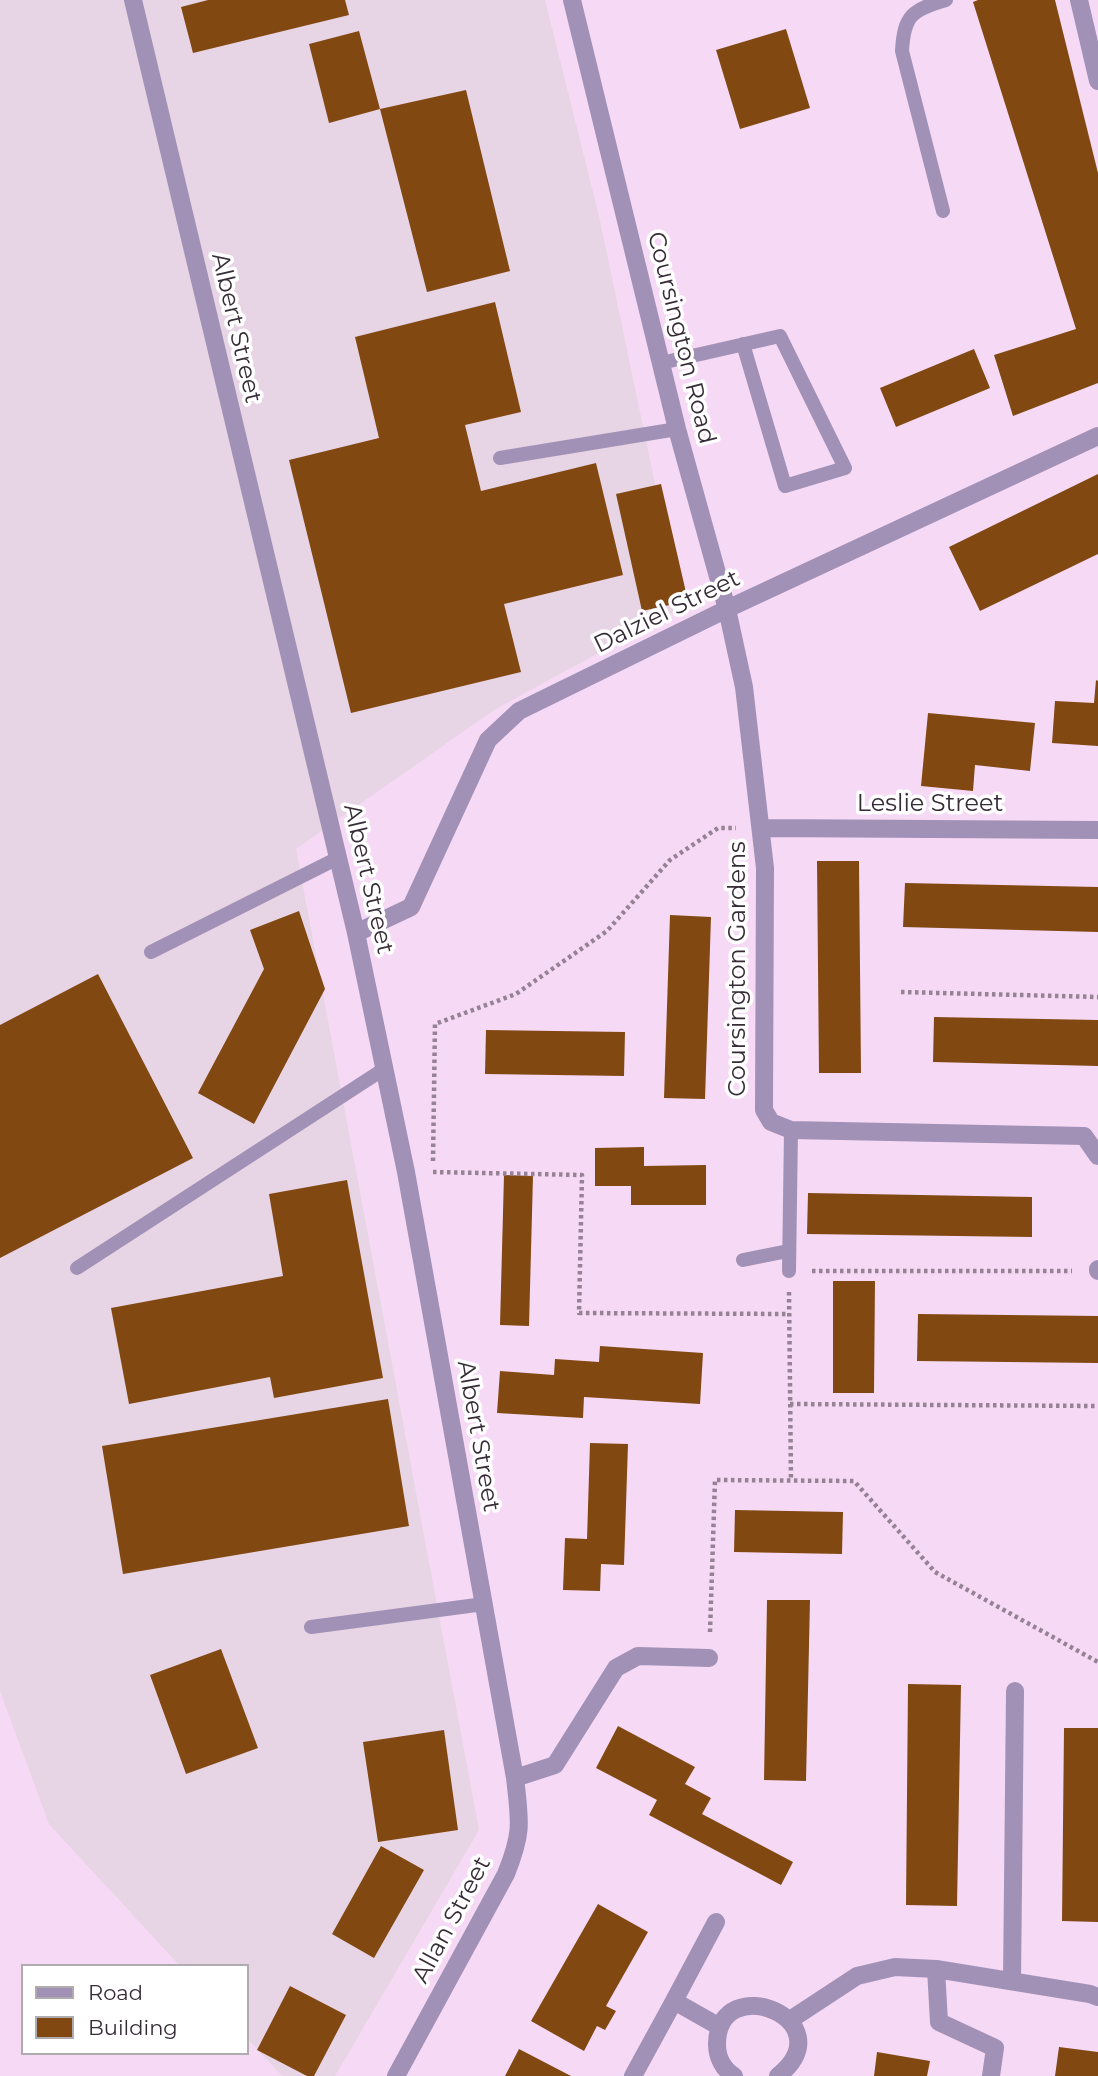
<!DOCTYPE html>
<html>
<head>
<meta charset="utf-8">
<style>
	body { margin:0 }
	#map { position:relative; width:1098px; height:2076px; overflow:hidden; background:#f6daf5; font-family:Montserrat,sans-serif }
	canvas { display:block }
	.legend { position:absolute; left:21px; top:1964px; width:228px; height:91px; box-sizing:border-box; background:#fff; border:2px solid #afabaf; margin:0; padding:9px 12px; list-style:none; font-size:21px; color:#362c36 }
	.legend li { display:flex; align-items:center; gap:14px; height:35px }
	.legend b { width:35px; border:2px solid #afabaf }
</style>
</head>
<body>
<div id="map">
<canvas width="1098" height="2076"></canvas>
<ul class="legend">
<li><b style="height:9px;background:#a291b6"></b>Road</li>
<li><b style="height:19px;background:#824812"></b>Building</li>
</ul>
</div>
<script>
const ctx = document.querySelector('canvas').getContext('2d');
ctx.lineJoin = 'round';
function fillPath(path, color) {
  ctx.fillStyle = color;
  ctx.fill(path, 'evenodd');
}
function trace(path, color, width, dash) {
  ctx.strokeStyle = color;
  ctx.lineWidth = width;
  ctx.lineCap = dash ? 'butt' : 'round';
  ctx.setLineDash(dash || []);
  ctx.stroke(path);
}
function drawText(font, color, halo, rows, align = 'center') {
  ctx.font = font + ' Montserrat,sans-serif';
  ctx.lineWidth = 7;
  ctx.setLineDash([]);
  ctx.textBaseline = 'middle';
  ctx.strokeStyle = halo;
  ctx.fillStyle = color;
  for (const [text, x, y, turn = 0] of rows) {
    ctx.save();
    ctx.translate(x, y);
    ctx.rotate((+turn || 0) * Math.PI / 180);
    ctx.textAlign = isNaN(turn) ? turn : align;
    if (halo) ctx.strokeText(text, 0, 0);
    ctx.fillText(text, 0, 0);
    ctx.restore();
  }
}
fillPath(new Path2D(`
	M0 0H545L599 216 681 608 494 710 296 849 479 1830 335 2076H282L247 2038V1966H180L49 1824 0 1691Z`), '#e7d4e4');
fillPath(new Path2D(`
	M208 0H345L349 15 193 53 181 7Z
	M978 0H1055L1098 173V383L1013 416 994 355 1076 329 973 2Z
	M786 29 810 108 740 129 716 50Z
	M359 31 380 109 466 90 510 271 427 292 380 109 329 123 309 44Z
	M495 302 521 412 465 425 481 491 596 463 623 575 504 604 521 672 351 713 289 460 379 438 355 337Z
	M974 349 990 388 896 427 880 388Z
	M1098 474V554L980 611 949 547Z
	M661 484 688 601 642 611 616 494Z
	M1096 680 1098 681V746L1052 743 1055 701 1094 703Z
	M928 713 1035 723 1030 771 975 765 973 791 921 786Z
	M817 861H859L861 1073H819Z
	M905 883 1098 887V932L903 927Z
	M299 911 325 989 254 1124 198 1093 264 969 250 930Z
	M670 915 711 917 705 1099 664 1098Z
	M98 974 193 1158 0 1258V1025Z
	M934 1017 1098 1020V1066L933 1062Z
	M486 1030 625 1032 624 1076 485 1074Z
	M644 1147V1166L706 1165V1205H631V1186H595V1148Z
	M504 1175 533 1176 529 1326 500 1325Z
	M347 1180 383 1378 274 1398 270 1377 129 1404 111 1308 283 1276 269 1194Z
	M808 1193 1032 1197V1237L807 1234Z
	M833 1281H875L874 1393H833Z
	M918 1314 1098 1316V1363L917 1361Z
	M600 1346 703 1353 700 1404 584 1397 583 1418 497 1413 500 1371 554 1375 555 1359 599 1362Z
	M388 1399 409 1526 123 1574 102 1446Z
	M590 1443 628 1444 624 1565 601 1564 600 1591 563 1590 565 1538 587 1539Z
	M735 1510 843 1512 842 1554 734 1552Z
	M767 1600H810L806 1781 764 1780Z
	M221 1649 258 1748 186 1774 150 1675Z
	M908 1684 961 1685 957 1906 906 1905Z
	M618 1726 695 1767 685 1784 711 1798 702 1814 793 1862 781 1885 649 1815 657 1800 596 1768Z
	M1064 1728H1098V1922L1062 1921Z
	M444 1730 458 1830 378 1842 363 1742Z
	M381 1846 424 1870 374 1958 332 1934Z
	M598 1904 648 1932 606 2006 616 2011 605 2030 597 2026 584 2051 531 2021Z
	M290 1986 346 2015 314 2076H307L257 2050Z
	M1059 2047 1098 2052V2076H1055Z
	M519 2049 571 2076H505Z
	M877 2052 930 2061 927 2076H874Z`), '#824812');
trace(new Path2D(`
	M901 992 1098 997
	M433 1161 435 1024 516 994 607 931 670 860 718 828H736
	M433 1172 582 1175 579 1313 789 1314
	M812 1271H1072
	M789 1292 791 1480
	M790 1404 1098 1406
	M710 1632 715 1480 854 1481 935 1572 1098 1662`), '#958295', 4.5, [3.5, 3.5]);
trace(new Path2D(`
	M943 211 902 51C904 15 912 10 946 0
	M661 363 780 336 845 468 785 486 743 344
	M500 458 677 429
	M151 952 338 858
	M743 1260 788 1251
	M77 1268 384 1069
	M789 1271 791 1130
	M311 1627 484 1604`), '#a291b6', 14);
trace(new Path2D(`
	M133 0 356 933 406 1172 515 1778C520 1822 523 1832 506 1874L396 2076
	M572 0 677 429 727 609 744 687 765 868 764 1110 771 1122 791 1130 1084 1136 1098 1156
	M1079 0 1098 81
	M762 828 1098 830
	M356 933 411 907 488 740 519 711 727 609 1098 436
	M1098 1271V1269
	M515 1778 555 1765 616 1668 638 1656 709 1658
	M716 1922 674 2001 720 2027
	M936 1969 939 2022 995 2048 991 2076
	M1012 1981 1015 1691
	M790 2020 857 1976 895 1967 936 1969 1090 1994 1098 1997
	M633 2076 674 2001
	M734 2076C723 2069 717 2057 717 2044 718 1968 847 2020 778 2076`), '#a291b6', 18);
drawText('24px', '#362c36', '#fff', [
	["Albert Street",236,328,77],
	["Coursington Road",681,338,76],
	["Dalziel Street",667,612,-26],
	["Leslie Street",930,804],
	["Albert Street",368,879,77],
	["Coursington Gardens",738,969,-90],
	["Albert Street",478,1436,80],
	["Allan Street",452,1920,-62]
]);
</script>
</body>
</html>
